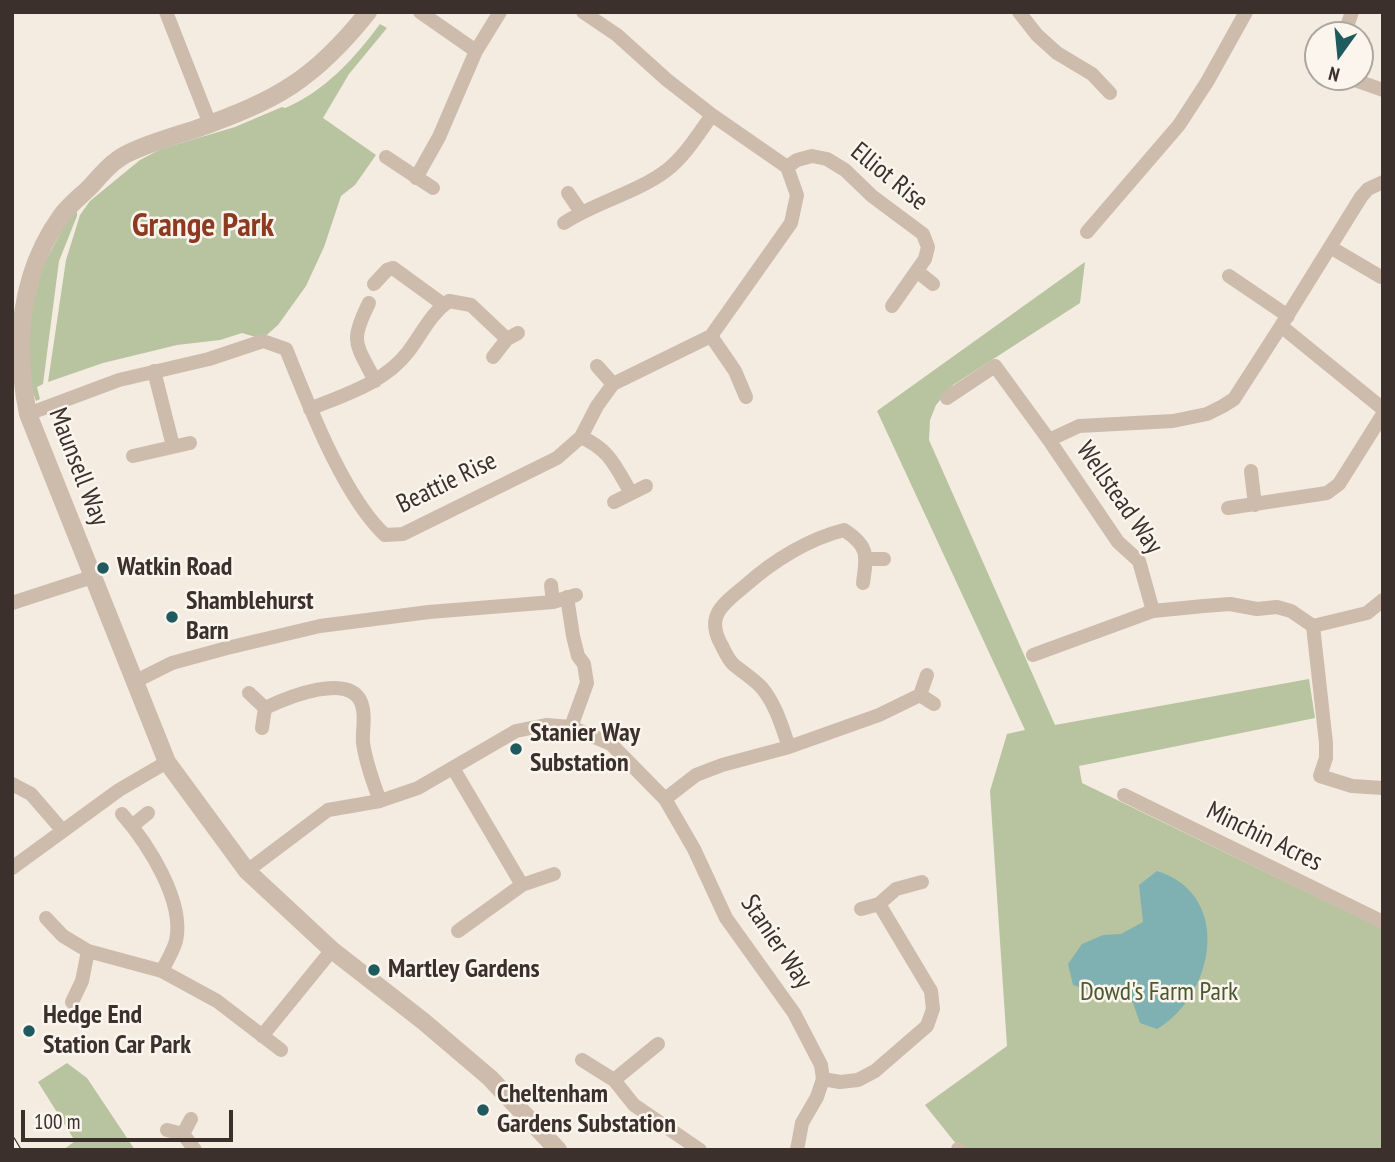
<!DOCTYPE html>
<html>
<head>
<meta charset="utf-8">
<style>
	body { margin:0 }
	#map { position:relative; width:1395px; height:1162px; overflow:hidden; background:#f4ebe1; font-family:"PT Sans Narrow",sans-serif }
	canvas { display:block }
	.frame { position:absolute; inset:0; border:14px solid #3b302b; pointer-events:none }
	.north { position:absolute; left:1304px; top:21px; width:70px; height:70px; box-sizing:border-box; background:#fbf5ee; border:2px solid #aea6a0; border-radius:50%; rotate:195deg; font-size:19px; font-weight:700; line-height:28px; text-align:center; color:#3b302b }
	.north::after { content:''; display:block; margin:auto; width:24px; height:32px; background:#1f5a5e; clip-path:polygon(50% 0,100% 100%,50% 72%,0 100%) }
	.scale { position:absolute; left:21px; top:1110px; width:212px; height:32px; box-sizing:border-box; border:4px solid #3b302b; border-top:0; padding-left:9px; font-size:21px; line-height:24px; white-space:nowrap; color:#3b302b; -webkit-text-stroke:5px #fbf5ee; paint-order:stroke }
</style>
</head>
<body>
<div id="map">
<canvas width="1395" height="1162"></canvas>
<div class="frame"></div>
<div class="north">N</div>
<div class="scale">100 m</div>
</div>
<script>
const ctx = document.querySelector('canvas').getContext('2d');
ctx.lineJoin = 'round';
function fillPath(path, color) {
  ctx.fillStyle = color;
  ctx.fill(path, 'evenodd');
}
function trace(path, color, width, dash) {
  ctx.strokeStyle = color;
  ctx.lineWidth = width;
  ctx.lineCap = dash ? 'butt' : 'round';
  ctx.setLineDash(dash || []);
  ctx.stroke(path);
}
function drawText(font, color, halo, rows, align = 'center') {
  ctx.font = font + ' "PT Sans Narrow",sans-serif';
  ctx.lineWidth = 5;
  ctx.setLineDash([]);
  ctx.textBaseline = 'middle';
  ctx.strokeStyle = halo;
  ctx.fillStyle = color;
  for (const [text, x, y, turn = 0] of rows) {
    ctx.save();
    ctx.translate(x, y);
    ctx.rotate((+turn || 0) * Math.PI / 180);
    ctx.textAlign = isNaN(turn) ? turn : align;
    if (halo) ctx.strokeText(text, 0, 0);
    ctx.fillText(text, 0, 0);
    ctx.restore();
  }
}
fillPath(new Path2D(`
	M380 24 387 28 349 74 323 118 376 155 355 185 341 196 324 247 306 286 278 325 262 339 242 333 220 340 177 345 103 363 48 382 66 260 80 215 90 201 140 160 161 149 235 127 282 107 285 108C325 91 354 59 380 24Z
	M77 209V216L59 261 43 384 37 387 40 399 36 401 29 382V319L42 268 65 224Z
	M1085 262 1080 303 953 385 936 405 930 420 929 440 1055 725 1309 679 1315 718 1079 766 1082 783 1383 929V1150H961L925 1105 1007 1046 990 791 1007 734 1025 730 877 411Z
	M67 1063 87 1078 135 1150H63L75 1141 38 1082Z`), '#b8c4a0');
fillPath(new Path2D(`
	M1157 871C1234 895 1214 996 1157 1029L1140 1023 1133 1003 1118 986H1104L1095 992 1073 985 1068 964 1082 944 1103 935 1121 934 1143 922 1139 885Z`), '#7fb0b2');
trace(new Path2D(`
	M166 12 210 124
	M420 12 476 51
	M1019 12 1037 35 1057 53 1092 74 1110 93
	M1344 35 1352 12
	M1346 77 1383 90
	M386 157 433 188
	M787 167 797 160 812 156 827 159 845 170 872 196 923 234 928 247 925 259 892 306
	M416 178 439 137 476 51 500 12
	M568 193 581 212
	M564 223C596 202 637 193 667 170 685 156 699 133 712 115
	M1087 232 1179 125 1207 82 1246 12
	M1330 247 1381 277
	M918 272 933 284
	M1229 276 1288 316
	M374 284 387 270 393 268 444 305
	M369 303C349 343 356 343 375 381
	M1281 326 1383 409
	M711 336 735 371 746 397
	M493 357 507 339 518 333
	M597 366 613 384
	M154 371 173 446
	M947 398 995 366 1049 440
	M310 409C346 394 384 383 408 352 422 334 430 314 449 301L471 305 507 339
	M28 414 119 380 209 359 263 341 286 349C308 403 343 496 385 535L403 534 557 458 581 437 597 406 613 384 711 336 791 223 797 195 787 167 712 115 667 80 617 35 583 12
	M581 437C610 450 615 466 631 493
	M133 456 190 443
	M1251 471 1255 505
	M614 502 646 486
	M1228 508 1327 493 1339 484 1383 414
	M866 559H884
	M551 585 553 602
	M567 597 573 636 578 656 584 664 587 683 571 727
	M12 603 92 577
	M1153 611 1139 561 1118 542 1049 440 1079 426 1173 421 1207 414 1223 406 1234 399 1281 326 1361 197 1368 189 1383 182
	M1313 626 1367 613 1383 600
	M1033 655 1153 611 1204 606 1230 604 1257 609 1277 607 1291 611 1313 626 1326 743V758L1320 776 1352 786 1383 788
	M134 682 172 663 227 648 320 626 429 612 553 602 576 595
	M249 693 265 708 262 728
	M920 695 927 675
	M265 708C286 698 352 670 362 705 366 717 362 731 363 743 366 763 373 782 380 801
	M789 747C782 727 776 705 762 688 754 679 742 672 733 664 728 659 725 652 722 646 704 615 724 604 746 585 773 561 808 539 844 530 869 546 867 555 863 583
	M453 768 522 885
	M12 784 31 794 63 831
	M1124 795 1383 922
	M665 799 696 775 722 765 789 747 879 715 920 695 934 704
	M122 814C148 844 185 901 176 941 173 951 167 961 162 971
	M132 826 148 813
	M12 868 119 790 167 762
	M247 871 328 810 380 801 418 788 516 731 546 725 571 727 611 744 665 799 694 849 726 918 794 1013 821 1065 823 1079 817 1097 802 1123 797 1150
	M861 909 879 904 896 889 922 882
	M46 918 63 936 88 951 162 971 217 1001 281 1050
	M458 931 522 885 554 874
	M72 1002 82 981 88 951
	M262 1036 332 950
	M582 1060 614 1080 634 1105 700 1150
	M823 1079 840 1082 858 1080 875 1071 927 1026 933 1009 931 991 879 904
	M614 1080 658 1044
	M167 1130 183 1134 195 1150
	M183 1134 191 1119
	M958 1149 959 1150`), '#cdbbac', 14);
trace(new Path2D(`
	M368 12C314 80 277 100 196 129 177 135 132 148 117 160 107 167 99 177 91 186 81 196 69 205 61 216 19 275 14 345 28 414L167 762 247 871 332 950 423 1021 490 1078 558 1150`), '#cdbbac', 18);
const rail = new Path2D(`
	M12 1140 18 1150`);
trace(rail, '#3b302b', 7);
trace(rail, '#fbf5ee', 4.5, [13]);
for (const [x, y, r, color] of [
	[103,568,7,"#1f5a5e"],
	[172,617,7,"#1f5a5e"],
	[516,749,7,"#1f5a5e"],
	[374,970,7,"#1f5a5e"],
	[29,1031,7,"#1f5a5e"],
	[483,1110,7,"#1f5a5e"]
]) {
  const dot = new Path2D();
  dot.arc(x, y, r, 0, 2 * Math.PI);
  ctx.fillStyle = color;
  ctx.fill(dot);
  trace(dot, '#fbf5ee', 2.5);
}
drawText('26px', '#3b302b', '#fbf5ee', [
	["Elliot Rise",889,177,39],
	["Maunsell Way",78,467,69],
	["Beattie Rise",447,483,-26],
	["Wellstead Way",1119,498,55],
	["Minchin Acres",1264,837,26],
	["Stanier Way",776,942,56]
]);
drawText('bold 26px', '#3b302b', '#fbf5ee', [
	["Watkin Road",117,568],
	["Shamblehurst",186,602],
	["Barn",186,632],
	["Stanier Way",530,734],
	["Substation",530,764],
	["Martley Gardens",388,970],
	["Hedge End",43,1016],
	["Station Car Park",43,1046],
	["Cheltenham",497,1095],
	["Gardens Substation",497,1125]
], 'left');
drawText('26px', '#4a5a2e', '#fbf5ee', [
	["Dowd's Farm Park",1159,993]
]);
drawText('bold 33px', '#8c3b22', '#fbf5ee', [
	["Grange Park",203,227]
]);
</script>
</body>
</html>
